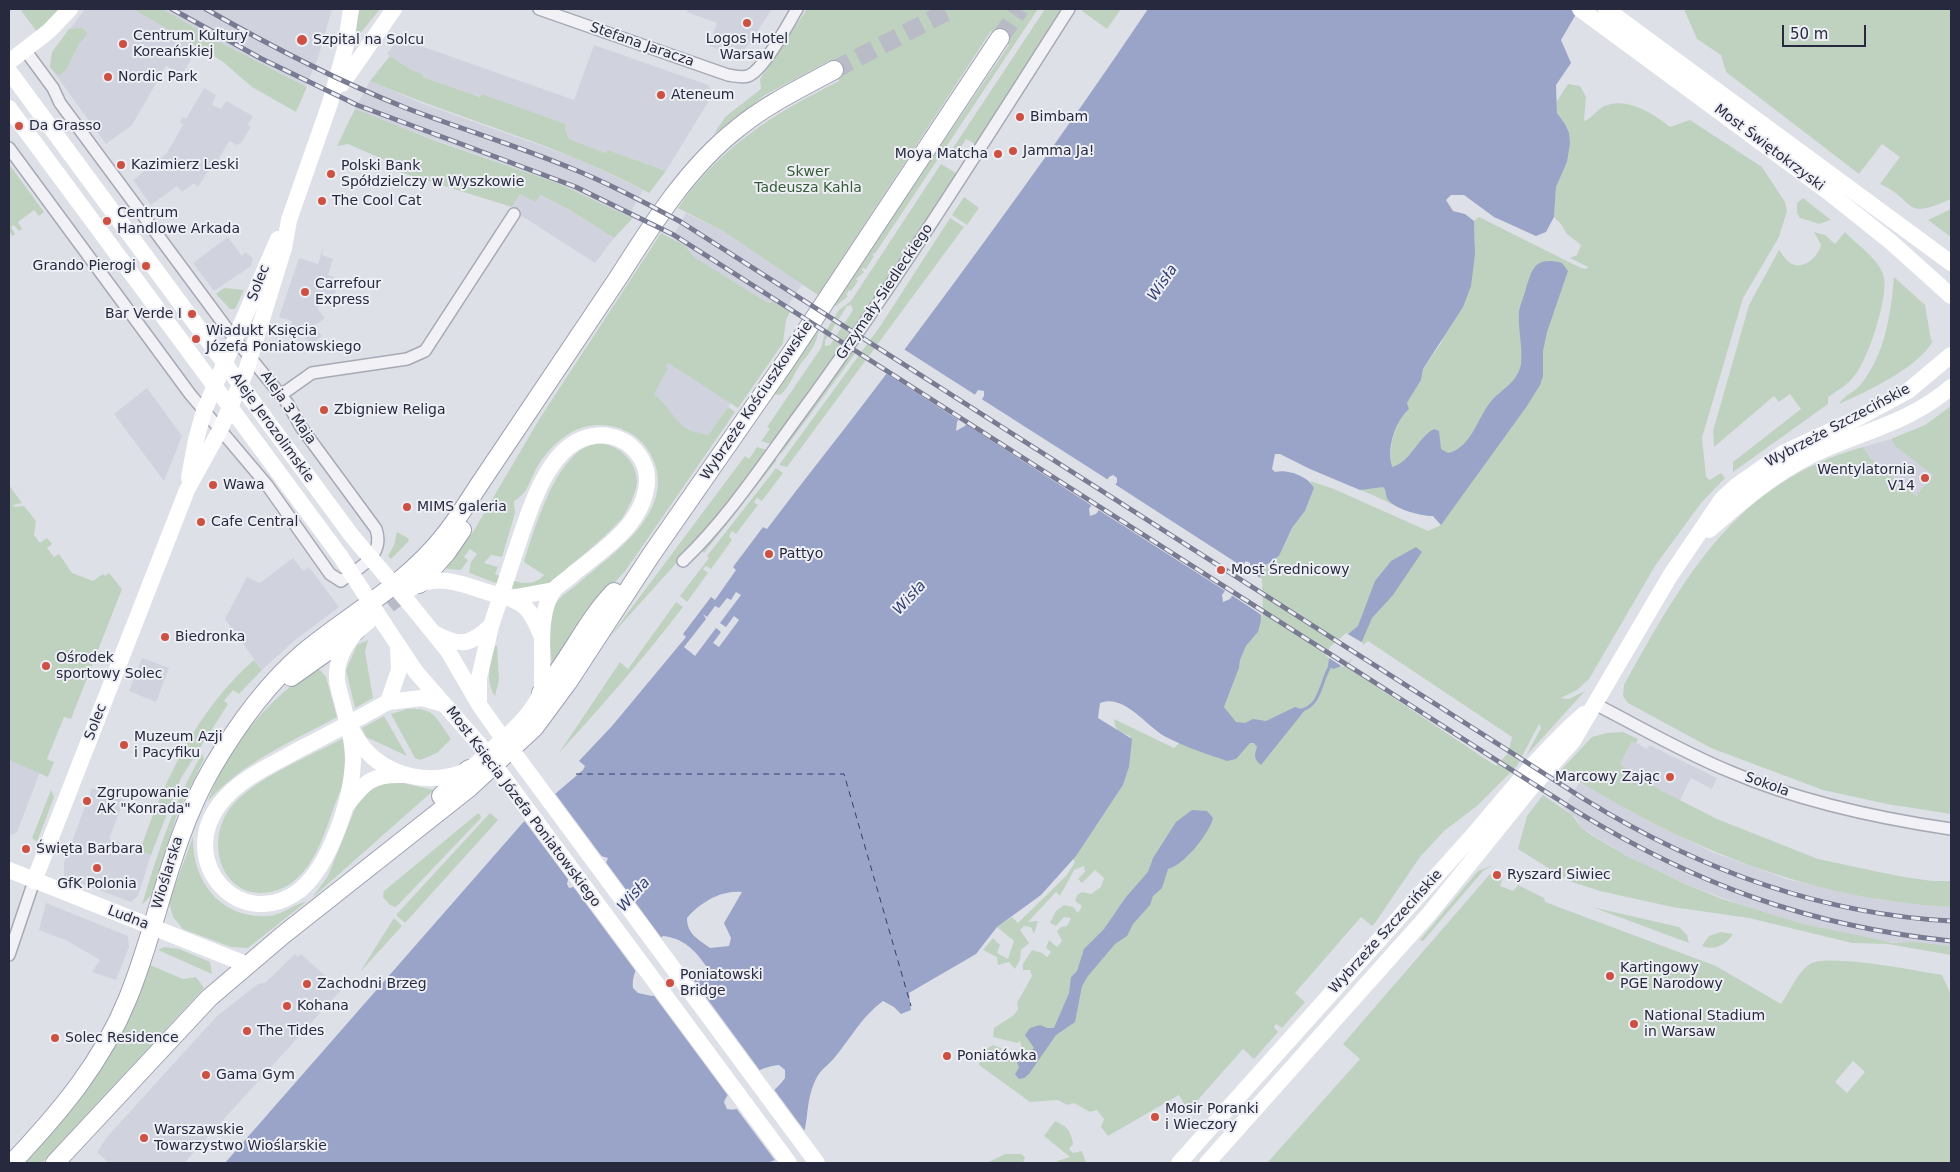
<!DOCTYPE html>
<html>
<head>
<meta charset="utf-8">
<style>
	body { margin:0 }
	#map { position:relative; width:1960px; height:1172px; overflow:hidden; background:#dee0e8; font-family:"DejaVu Sans",sans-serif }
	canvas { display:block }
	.frame { position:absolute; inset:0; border:10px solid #272a3f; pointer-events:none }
	.scale { position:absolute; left:1782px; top:25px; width:84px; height:22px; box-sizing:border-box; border:2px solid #272a3f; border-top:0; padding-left:6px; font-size:15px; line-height:18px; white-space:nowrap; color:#272a3f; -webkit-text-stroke:4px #eeeff5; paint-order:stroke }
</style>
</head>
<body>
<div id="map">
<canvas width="1960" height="1172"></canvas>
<div class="frame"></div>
<div class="scale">50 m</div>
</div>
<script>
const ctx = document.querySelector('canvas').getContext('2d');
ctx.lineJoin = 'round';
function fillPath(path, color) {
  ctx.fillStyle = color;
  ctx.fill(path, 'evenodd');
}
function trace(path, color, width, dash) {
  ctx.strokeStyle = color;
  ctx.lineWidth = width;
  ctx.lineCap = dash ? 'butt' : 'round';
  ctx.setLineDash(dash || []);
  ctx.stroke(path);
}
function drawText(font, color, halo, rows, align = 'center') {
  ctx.font = font + ' "DejaVu Sans",sans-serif';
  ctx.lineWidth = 4;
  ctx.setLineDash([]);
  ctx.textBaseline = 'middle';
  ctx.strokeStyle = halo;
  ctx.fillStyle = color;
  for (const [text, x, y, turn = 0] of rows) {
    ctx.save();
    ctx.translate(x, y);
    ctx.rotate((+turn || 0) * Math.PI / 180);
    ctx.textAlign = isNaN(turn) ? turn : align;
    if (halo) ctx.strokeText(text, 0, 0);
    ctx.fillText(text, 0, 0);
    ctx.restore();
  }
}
fillPath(new Path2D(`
	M85 9H133L198 47 182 75 166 66 132 125 106 144 50 67 52 52Z
	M163 9H332L318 58 306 86 214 39Z
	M688 9H772L740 57 709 46 717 23 687 12Z
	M400 36 404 40 574 100 594 45 708 85 713 94 666 171 608 150 606 153 569 139 565 128 566 124 482 94 481 97 423 77 387 54Z
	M370 81 421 103 578 159 643 190 629 215 557 183 374 118 355 109Z
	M204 88 216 95 212 105 221 109 226 101 253 116 248 125 251 127 241 143 237 145 229 141 216 164 213 163 198 187 194 183 182 192 177 186 151 205 133 180 167 153 183 125 180 122 183 117 186 119Z
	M520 194 539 195 570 210 614 238 595 263 511 209Z
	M686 213 723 231 802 284 786 309 775 302 768 303 693 257 684 245 672 238Z
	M228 237 242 256 245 252 253 258 251 266 214 291 193 263Z
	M323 247 322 255 333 259 328 275 340 279 334 296 317 308 325 318 314 326 322 336 310 345 300 330 291 328 292 321 279 317 299 258 318 264Z
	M668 363 731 403 708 435 697 433 677 422 664 403 654 394 668 369 666 367Z
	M147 388 182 436 164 481 114 414Z
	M1891 439 1895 446 1922 466 1923 465 1933 475 1916 496 1869 458 1863 447Z
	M293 558 303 571 309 567 339 607 295 640 262 670 225 619 247 577 260 583Z
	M142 658 169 668 156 702 129 691Z
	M1633 741 1647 749 1649 745 1717 778 1712 789 1691 778 1679 802 1620 764Z
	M9 760 40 772 17 832 9 836Z
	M1580 782 1628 810 1712 852 1789 880 1882 900 1951 907V948L1880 941 1803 924 1752 909 1683 883 1625 855 1581 827 1576 818 1563 808Z
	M92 788 124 800 109 839 151 855 138 896 131 902 64 877V863Z
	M46 903 128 936 129 947 116 980 92 972 100 960 66 940 39 930Z
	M295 954 298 957 301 954 341 990 184 1163H109L97 1152 107 1137 217 1016 258 984 265 983Z`), '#d0d2dd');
fillPath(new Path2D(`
	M20 9H61L37 32Z
	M133 9H163L214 39 307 87 296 112 252 87 222 61Z
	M359 9H380L359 35 355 30Z
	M807 9H1038L876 252 872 255 874 256 866 269 863 268 862 270 864 272 856 279 858 281 851 291 849 290 846 295 848 296 836 306 834 305 851 278 1009 45 991 31 818 295 723 231 678 208C721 146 773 114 839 81L829 61 765 95 714 134 725 117 761 89 760 79Z
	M1045 9H1063L975 144 966 139 954 158 949 154Z
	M1084 9H1121L1107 29 1082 11Z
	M1684 9H1951V199C1901 221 1919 202 1880 184L1900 157 1882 144 1859 174 1726 72 1721 55 1697 39Z
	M81 28 86 31 87 35 80 42 66 70 60 75 57 74 50 67 52 52 69 29Z
	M390 56 412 70 423 75V77L480 97 482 94 566 124 565 128 569 139 606 153 608 150 666 171 649 193C561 145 462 120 370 81Z
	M1568 84 1580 86 1586 97 1584 121C1593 118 1598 107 1607 105 1629 98 1654 114 1670 127L1690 120 1762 167 1785 202 1787 211 1779 237 1743 298 1702 438 1706 477 1710 480 1721 473 1725 478 1701 503 1655 566 1589 679 1577 690 1561 698 1569 699 1585 691 1526 756 1541 728 1539 724 1517 766 1477 806 1444 831 1420 857 1375 923 1372 926 1361 917 1295 993 1305 1002 1282 1028 1276 1024 1274 1027 1278 1032 1254 1059 1243 1049 1188 1111 1179 1095 1108 1136 1101 1127 1104 1119 1097 1110 1090 1112 1074 1103 1067 1105 1058 1100 1030 1102 979 1065 981 1052 993 1045 1010 1052 1022 1049 1020 1041 1017 1043 993 1037 994 1028 1014 1015 1018 1009 1017 1003 1032 976 1030 970H1023V964L1032 950 1042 953 1047 957 1051 952 1046 948 1049 940 1057 947 1062 941 1057 931 1061 927 1067 926 1071 918 1064 917 1056 926 1050 923 1056 911 1064 905 1073 907 1078 913 1082 906 1075 901 1077 895 1082 892 1091 894 1101 887 1104 878 1095 870 1082 883 1078 879 1085 872 1084 866 1074 870 1060 896 1056 892 1028 922 1038 921 1034 934 1031 927 1024 926 1020 930 1029 943 1021 950 1020 960 1015 969 1009 962 998 965 997 957 983 950 993 938 1000 945 997 953 1008 959 1014 941 997 927 1012 917 1018 923 1067 875 1075 862 1073 859 1123 785 1129 767 1130 736 1119 732 1115 726 1114 719 1174 748 1179 743 1197 748 1224 707 1239 668 1240 660 1246 646 1258 632 1259 584 1263 568 1279 556 1292 528 1305 511 1314 488 1310 481 1334 489 1428 531 1441 525 1433 516C1407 516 1384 498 1360 490L1461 454 1392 475C1389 451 1391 426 1409 409L1407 403 1421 380 1423 369 1441 343 1475 254 1474 221 1479 217 1579 267 1586 269 1588 267 1570 258 1577 255 1581 245 1567 234 1561 224 1554 217 1556 187 1567 162 1565 124 1557 113V101ZM1368 641 1512 737 1508 753 1496 766 1347 667 1359 648Z
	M355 109 436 141 557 183 633 218 614 238 570 210 540 195 536 202 520 194 512 207 393 170 394 164 348 144 337 146Z
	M9 164 44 212 39 216 34 210 18 222 22 229 19 231 14 225 11 227 15 234 12 236 9 231Z
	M941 164 956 173C897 265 836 356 771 444L761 441 770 429 767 427 821 348 825 332 839 310 851 301ZM851 305 853 310 830 345 825 346V341L847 306Z
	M964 197 979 208 967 225 952 215Z
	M1803 198 1831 220 1819 224 1800 218 1797 213V203Z
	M1951 209V237L1928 220Z
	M950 218 964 227 787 467 779 465 881 325Z
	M1814 232 1825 235 1835 244 1845 232C1857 245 1881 260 1884 278 1888 299 1868 359 1855 375 1848 385 1838 390 1828 397V404L1733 472V462L1801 409 1790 394 1779 402 1774 396 1714 447 1713 431 1749 305 1779 250C1782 254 1786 260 1790 263 1803 271 1818 257 1821 245Z
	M661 233 684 245 694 257 768 303 774 302 790 312 786 320 783 343 738 408 668 363 666 367 668 369 654 394C677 412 672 429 708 435L728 407 735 412 626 570 606 592 552 666C551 648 546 622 555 605 560 596 572 589 580 582 612 554 672 515 655 464 650 450 640 437 626 431 612 424 593 423 578 429 560 437 544 453 535 471 528 484 528 493 514 501L515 513 502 557 491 555 484 563 498 567 495 574C511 580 531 590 544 575L524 562C534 531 565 416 619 450 629 457 637 469 637 482 636 493 629 507 623 517 615 528 557 580 546 585 540 587 530 588 523 589 511 591 482 577 469 573L471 562 477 554 470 549 464 557 468 560 461 570 447 569 446 564 473 532 540 418Z
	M1894 277 1925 305 1931 340 1933 341C1918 368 1866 392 1839 404 1843 396 1855 392 1861 384 1885 355 1891 313 1894 277Z
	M224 288 244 290 235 309H230L216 294Z
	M817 329 819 330C815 348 809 353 800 365 794 373 790 387 780 395L774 394Z
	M852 352 855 354 781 454 779 452Z
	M1951 406V814L1887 804 1823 790 1711 748 1628 703 1623 696 1624 685C1684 578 1735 482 1863 447L1870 458 1916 496 1933 475 1895 446 1891 439 1925 425Z
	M757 447 767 450 714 521 609 638 745 456 749 459Z
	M774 458 777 460 704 553 702 551 719 532Z
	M776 468 783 473 762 501 757 498 754 502 758 505 736 534 732 531 729 536 732 540 711 569 706 566 703 569 708 573 687 602 680 596 709 558 707 556Z
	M9 485 22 503 13 505 14 507 24 506 36 521 34 535 40 543 47 538 52 544 47 548 54 557 59 554 72 573 93 581 103 574 105 576 109 573 122 589 71 719 64 717 47 759 54 762 48 777 9 760Z
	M397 532 408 538 409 541 391 559 388 556 394 545Z
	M676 602 683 607C644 658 602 706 559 753L620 662 628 669Z
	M368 640 365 652 373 698 355 708 346 670 357 645Z
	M495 646H497L499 680 495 696C485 681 490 662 495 646Z
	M254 660 262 670 239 694 233 690 224 701 228 704 181 778 151 855 140 851C163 782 198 708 254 660Z
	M316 669 320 670 326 677 337 717C291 742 243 762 208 801 226 750 269 696 316 669Z
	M407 709C436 707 436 719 451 739L437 753 420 760 415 758 391 714Z
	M384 716 407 756 366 737 362 728Z
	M1623 732 1638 739 1636 743 1632 742 1620 764 1662 791 1717 819 1818 859 1898 876 1932 881H1951V907C1807 899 1682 847 1561 770L1592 737 1607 733Z
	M344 738C345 748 348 761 346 772 344 783 339 794 335 804 324 835 312 878 278 890 226 907 201 846 231 807 253 779 312 755 344 738Z
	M202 754 204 759 177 814 152 894 142 905C158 852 174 802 202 754Z
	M389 780 434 790 312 898 328 876 360 796Z
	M51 790 54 797 37 842 32 838Z
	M1543 795 1572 815 1581 827 1590 834 1625 855 1683 883 1722 899 1803 924 1861 936 1893 943 1914 942 1951 946V955L1888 944 1852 943 1749 918 1672 907 1600 891 1569 881 1518 849 1527 816Z
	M490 813 498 820 405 923 396 915Z
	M477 814H480L481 818 399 904 395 907 390 905 383 897 384 891Z
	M193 837C192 881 220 919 268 916 282 915 296 903 306 902L248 948 231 947 183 929 173 917 169 902Z
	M1493 865 1483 871 1423 941 1420 940 1478 871Z
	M1490 874 1503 877 1500 886 1513 891 1518 885 1544 898 1545 902 1716 966 1781 1004C1790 992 1797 972 1810 964 1827 953 1918 971 1942 975L1951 995V1163H1267L1360 1059 1343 1044ZM1853 1061 1865 1072 1847 1093 1835 1082Z
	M1592 907 1679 927 1687 935 1689 943Z
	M394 918 402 926 360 972Z
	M1721 932 1733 934C1726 945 1715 951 1702 946L1709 936Z
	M164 947 179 949 210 962 212 974 158 950Z
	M150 965 183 979 196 977 204 988 42 1163H24C83 1100 122 1047 150 965Z
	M1055 1121C1067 1126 1071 1131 1073 1144L1069 1149 1073 1153 1082 1151 1086 1163H1058L1057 1161 1070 1157 1044 1136Z
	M1005 1154H1021L1025 1157 1023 1163H987Z`), '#bfd2bf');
fillPath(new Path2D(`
	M1148 9H1579L1561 40 1571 63 1556 85 1557 113 1565 124 1569 133 1570 143 1567 162 1556 187 1554 217 1546 232 1536 236 1494 217 1464 195H1451L1446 200 1453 211 1465 214 1474 221 1475 254 1471 286 1463 307 1423 369 1421 380 1407 403 1409 409C1394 423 1387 448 1392 467 1411 462 1417 438 1434 429L1439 431 1441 449 1448 453C1472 448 1478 415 1493 399 1504 388 1518 381 1521 364 1523 348 1518 330 1519 314 1519 307 1523 299 1525 292 1532 269 1534 256 1562 263L1568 271 1547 332 1543 351V376L1540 385 1527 406 1441 525 1433 516C1421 516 1393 509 1387 498 1385 493 1387 491 1383 487L1360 490 1310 469 1280 454H1275L1272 469 1275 472C1287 469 1308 476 1314 488L1305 511 1292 528 1279 556 1262 568 1259 584 1261 620 1258 632 1246 646 1240 660 1239 668 1224 707 1236 722 1245 723 1253 719 1266 721 1295 707 1305 710 1261 765C1254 759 1254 756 1257 747L1254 743H1250L1236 759 1227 761C1207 754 1185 747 1166 737 1147 727 1124 693 1100 703L1098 718 1132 739 1129 767 1123 785 1076 856 1041 895 997 927 976 954 909 993 911 1010 901 1014 894 1007 883 1001C862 1016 851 1038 835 1057 830 1064 820 1070 817 1077 797 1115 822 1146 767 1163H225L527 818 583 770 585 766 579 761 612 726 686 637 683 634 711 597 715 600 736 570 733 567 763 527 767 529C805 478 846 428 884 377 975 256 1064 134 1148 9ZM978 390 984 391V396L965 426 956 431 957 422ZM1113 475 1117 478V482L1096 514 1090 516 1089 509 1109 477ZM1246 561 1250 563V568L1230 599 1223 602 1222 595ZM601 856 608 858 606 863 574 887 569 888 567 884 568 880ZM742 892 724 923 731 938 729 946 710 948C698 939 687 934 687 918 701 902 721 890 742 892ZM663 936C683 938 695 950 706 966L703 974 688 983 652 996 638 993 633 988C631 968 648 949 663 936ZM779 1065 785 1070V1078C774 1094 747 1113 727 1109L724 1102C733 1082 758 1067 779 1065Z
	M1416 547 1422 552 1393 595 1372 618 1359 648 1339 667 1333 669 1328 665 1331 648 1358 626 1375 581 1391 561Z
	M1192 810 1207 811 1213 818C1209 834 1183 866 1168 869L1162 888 1153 896 1150 905 1133 924 1127 936 1115 944 1088 976 1082 986 1075 1022 1056 1035 1029 1074 1024 1078 1019 1079 1015 1074 1019 1068 1016 1058 1027 1055 1034 1048 1025 1035 1030 1028 1040 1025 1047 1028H1054L1069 993 1071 977 1077 971 1084 949 1104 929 1126 897 1148 872 1153 858 1176 822Z`), '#99a4c8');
fillPath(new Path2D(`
	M902 348 977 396 960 421 884 372Z
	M980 398 1110 481 1094 507 964 423Z
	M1113 483 1243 567 1227 592 1097 509Z
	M1246 569 1262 579 1263 616 1230 594Z
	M736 592 741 595 720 623 726 627 734 616 739 620 719 647 713 643 721 632 716 628 695 656 684 647 706 619 703 614 707 617 715 606 719 608 727 598 731 600Z
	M1346 633 1363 643 1361 650 1343 667 1326 656 1330 647Z
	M554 792 603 858 570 882 523 819Z
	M605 861 663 940 645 959 637 973 572 885Z
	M692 978 761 1072 731 1093 729 1097 652 993Z
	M773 1088 807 1134 797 1154 777 1163 736 1108 766 1094Z`), '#dee0e8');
trace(new Path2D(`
	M1302 710C1322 705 1321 677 1332 663`), '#99a4c8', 3);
trace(new Path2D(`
	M576 774H844L911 1006`), '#323e72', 1, [6, 5]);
trace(new Path2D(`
	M370 620 410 589`), '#b9bcc6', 16, [16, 8]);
trace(new Path2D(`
	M1000 38 1020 9
	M834 70 952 9`), '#b9bcc6', 18, [18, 9]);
const street = new Path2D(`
	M539 9 728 75C735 76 742 78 748 76 764 70 788 24 797 9
	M9 148 190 394 267 485 330 574 341 581C360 567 385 556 376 529L301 427 288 404 231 334 60 103 53 88 25 50
	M281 395 312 373 407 359 425 351 514 214
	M683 561C728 518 763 464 800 414 896 283 982 145 1069 9
	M1595 704C1640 727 1684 753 1731 772 1801 802 1876 818 1951 829
	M9 955 34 881`);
const primary = new Path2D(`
	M419 584 447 552 462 530
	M291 677 356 631
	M541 693C569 662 585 622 614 592
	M441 796 469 769
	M12 1163C59 1113 102 1063 128 998 159 922 170 840 212 768 236 727 267 684 303 653 350 614 405 585 443 537 458 519 470 498 483 479 529 411 575 343 620 275 653 223 689 166 738 128 767 104 801 88 834 70
	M55 1163 209 998 283 935 469 788 534 728 568 682 651 555 788 358 1000 38`);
trace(street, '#a7a9b5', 14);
trace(primary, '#9ea1b3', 20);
trace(street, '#f1f1f6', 11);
trace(new Path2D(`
	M1580 9 1827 191 1891 242 1951 296
	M1606 9 1951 263
	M9 62 49 31 70 9
	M342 84 394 9
	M189 478 196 440 204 411 278 239
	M1709 530C1742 501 1775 473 1814 454 1861 432 1911 422 1951 387
	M410 589C435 573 461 583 487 592 501 596 515 598 526 608 533 615 537 625 541 635
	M510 598 554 590
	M410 604 448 651 480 706 497 730
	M384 624 416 672 479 744
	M436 634C461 647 470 645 491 626
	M398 646 399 670 388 702 422 698 443 704
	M479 702V678L491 626
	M346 720C351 729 356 738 362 746 387 777 432 787 468 770 478 764 488 753 497 745 512 732 533 713 540 694 543 689 542 681 542 675 543 650 538 611 554 590 559 584 568 579 574 573 604 549 644 524 647 482 648 466 639 452 627 443 618 437 605 434 594 436 545 442 527 520 513 559
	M346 806C364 783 371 774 402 775
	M9 870 248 965
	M34 881 187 490 220 430 246 371 284 248 289 220 330 103 345 49 351 9
	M300 890C330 865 352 799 353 760 353 733 342 706 337 681 335 654 350 635 370 620
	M1179 1163 1474 834C1509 793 1543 750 1584 714
	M1207 1163 1429 914 1530 789 1573 741 1670 576 1722 499 1736 486 1783 453 1856 419 1908 391 1951 355`), '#fff', 16);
trace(primary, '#fff', 18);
const rail = new Path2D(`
	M172 9 260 58 357 105 576 187 674 235 1576 811C1697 885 1809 926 1951 941
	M206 9C270 46 336 80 406 108 461 129 518 146 573 169 610 184 646 203 681 222L1584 799C1696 868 1819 914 1951 921`);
trace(rail, '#787b91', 5);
trace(rail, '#eeeff5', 3, [9]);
trace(new Path2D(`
	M9 71 352 536 410 604
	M9 108 341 557 384 624
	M491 626 513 559
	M497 730 817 1163
	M479 744 789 1163
	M300 890C241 935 176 863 219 805 239 778 272 765 300 749 330 734 359 718 388 702`), '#fff', 16);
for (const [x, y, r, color] of [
	[747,23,5,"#cd5143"],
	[302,40,6,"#cd5143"],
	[123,44,5,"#cd5143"],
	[108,77,5,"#cd5143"],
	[661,95,5,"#cd5143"],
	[1020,117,5,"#cd5143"],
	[19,126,5,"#cd5143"],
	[1013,151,5,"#cd5143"],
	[998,154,5,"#cd5143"],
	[121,165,5,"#cd5143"],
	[331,174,5,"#cd5143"],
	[322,201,5,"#cd5143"],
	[107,221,5,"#cd5143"],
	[146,266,5,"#cd5143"],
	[305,292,5,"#cd5143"],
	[192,314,5,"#cd5143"],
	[196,339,5,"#cd5143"],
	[324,410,5,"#cd5143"],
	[1925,478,5,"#cd5143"],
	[213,485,5,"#cd5143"],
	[407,507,5,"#cd5143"],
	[201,522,5,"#cd5143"],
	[769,554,5,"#cd5143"],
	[1221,570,5,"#cd5143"],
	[165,637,5,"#cd5143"],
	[46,666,5,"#cd5143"],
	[124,745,5,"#cd5143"],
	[1670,777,5,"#cd5143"],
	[87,801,5,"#cd5143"],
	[26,849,5,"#cd5143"],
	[97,868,5,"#cd5143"],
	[1497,875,5,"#cd5143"],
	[1610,976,5,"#cd5143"],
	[670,983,5,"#cd5143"],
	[307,984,5,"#cd5143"],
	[287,1006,5,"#cd5143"],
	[1634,1024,5,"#cd5143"],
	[247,1031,5,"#cd5143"],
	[55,1038,5,"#cd5143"],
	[947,1056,5,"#cd5143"],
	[206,1075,5,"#cd5143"],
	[1155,1117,5,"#cd5143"],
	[144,1138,5,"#cd5143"]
]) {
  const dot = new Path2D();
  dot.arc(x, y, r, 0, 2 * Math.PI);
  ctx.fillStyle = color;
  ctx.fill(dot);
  trace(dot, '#eeeff5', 2);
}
drawText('14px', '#272a3f', '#eeeff5', [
	["Centrum Kultury",133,36],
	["Koreańskiej",133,52],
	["Logos Hotel",747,39,"center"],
	["Warsaw",747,55,"center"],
	["Szpital na Solcu",313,40],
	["Nordic Park",118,77],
	["Ateneum",671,95],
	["Bimbam",1030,117],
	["Da Grasso",29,126],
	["Jamma Ja!",1023,151],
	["Moya Matcha",988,154,"right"],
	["Kazimierz Leski",131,165],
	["Polski Bank",341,166],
	["Spółdzielczy w Wyszkowie",341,182],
	["The Cool Cat",332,201],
	["Centrum",117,213],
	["Handlowe Arkada",117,229],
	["Grando Pierogi",136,266,"right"],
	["Carrefour",315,284],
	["Express",315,300],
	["Bar Verde I",182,314,"right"],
	["Wiadukt Księcia",206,331],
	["Józefa Poniatowskiego",206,347],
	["Zbigniew Religa",334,410],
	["Wentylatornia",1915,470,"right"],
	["V14",1915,486,"right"],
	["Wawa",223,485],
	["MIMS galeria",417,507],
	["Cafe Central",211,522],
	["Pattyo",779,554],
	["Most Średnicowy",1231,570],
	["Biedronka",175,637],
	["Ośrodek",56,658],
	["sportowy Solec",56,674],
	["Muzeum Azji",134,737],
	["i Pacyfiku",134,753],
	["Marcowy Zając",1660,777,"right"],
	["Zgrupowanie",97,793],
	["AK \"Konrada\"",97,809],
	["Święta Barbara",36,849],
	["Ryszard Siwiec",1507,875],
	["GfK Polonia",97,884,"center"],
	["Kartingowy",1620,968],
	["PGE Narodowy",1620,984],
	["Poniatowski",680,975],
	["Bridge",680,991],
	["Zachodni Brzeg",317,984],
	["Kohana",297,1006],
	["National Stadium",1644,1016],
	["in Warsaw",1644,1032],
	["The Tides",257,1031],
	["Solec Residence",65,1038],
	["Poniatówka",957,1056],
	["Gama Gym",216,1075],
	["Mosir Poranki",1165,1109],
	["i Wieczory",1165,1125],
	["Warszawskie",154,1130],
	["Towarzystwo Wioślarskie",154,1146]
], 'left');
drawText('14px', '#272a3f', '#eeeff5', [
	["Stefana Jaracza",642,45,19],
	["Most Świętokrzyski",1769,148,37],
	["Solec",259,283,-69],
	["Grzymały-Siedleckiego",885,292,-56],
	["Wybrzeże Kościuszkowskie",757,401,-56],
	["Aleja 3 Maja",288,408,55],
	["Wybrzeże Szczecińskie",1838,426,-28],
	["Aleje Jerozolimskie",272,428,54],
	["Solec",96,722,-69],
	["Sokola",1767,785,20],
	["Most Księcia Józefa Poniatowskiego",523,807,53],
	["Wioślarska",168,873,-73],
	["Ludna",128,918,21],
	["Wybrzeże Szczecińskie",1386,932,-48]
]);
drawText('14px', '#355a37', '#eeeff5', [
	["Skwer",808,172],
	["Tadeusza Kahla",808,188]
]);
drawText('italic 15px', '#323e72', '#eeeff5', [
	["Wisła",1163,283,-55],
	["Wisła",910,598,-47],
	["Wisła",634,895,-48]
]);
</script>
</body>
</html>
